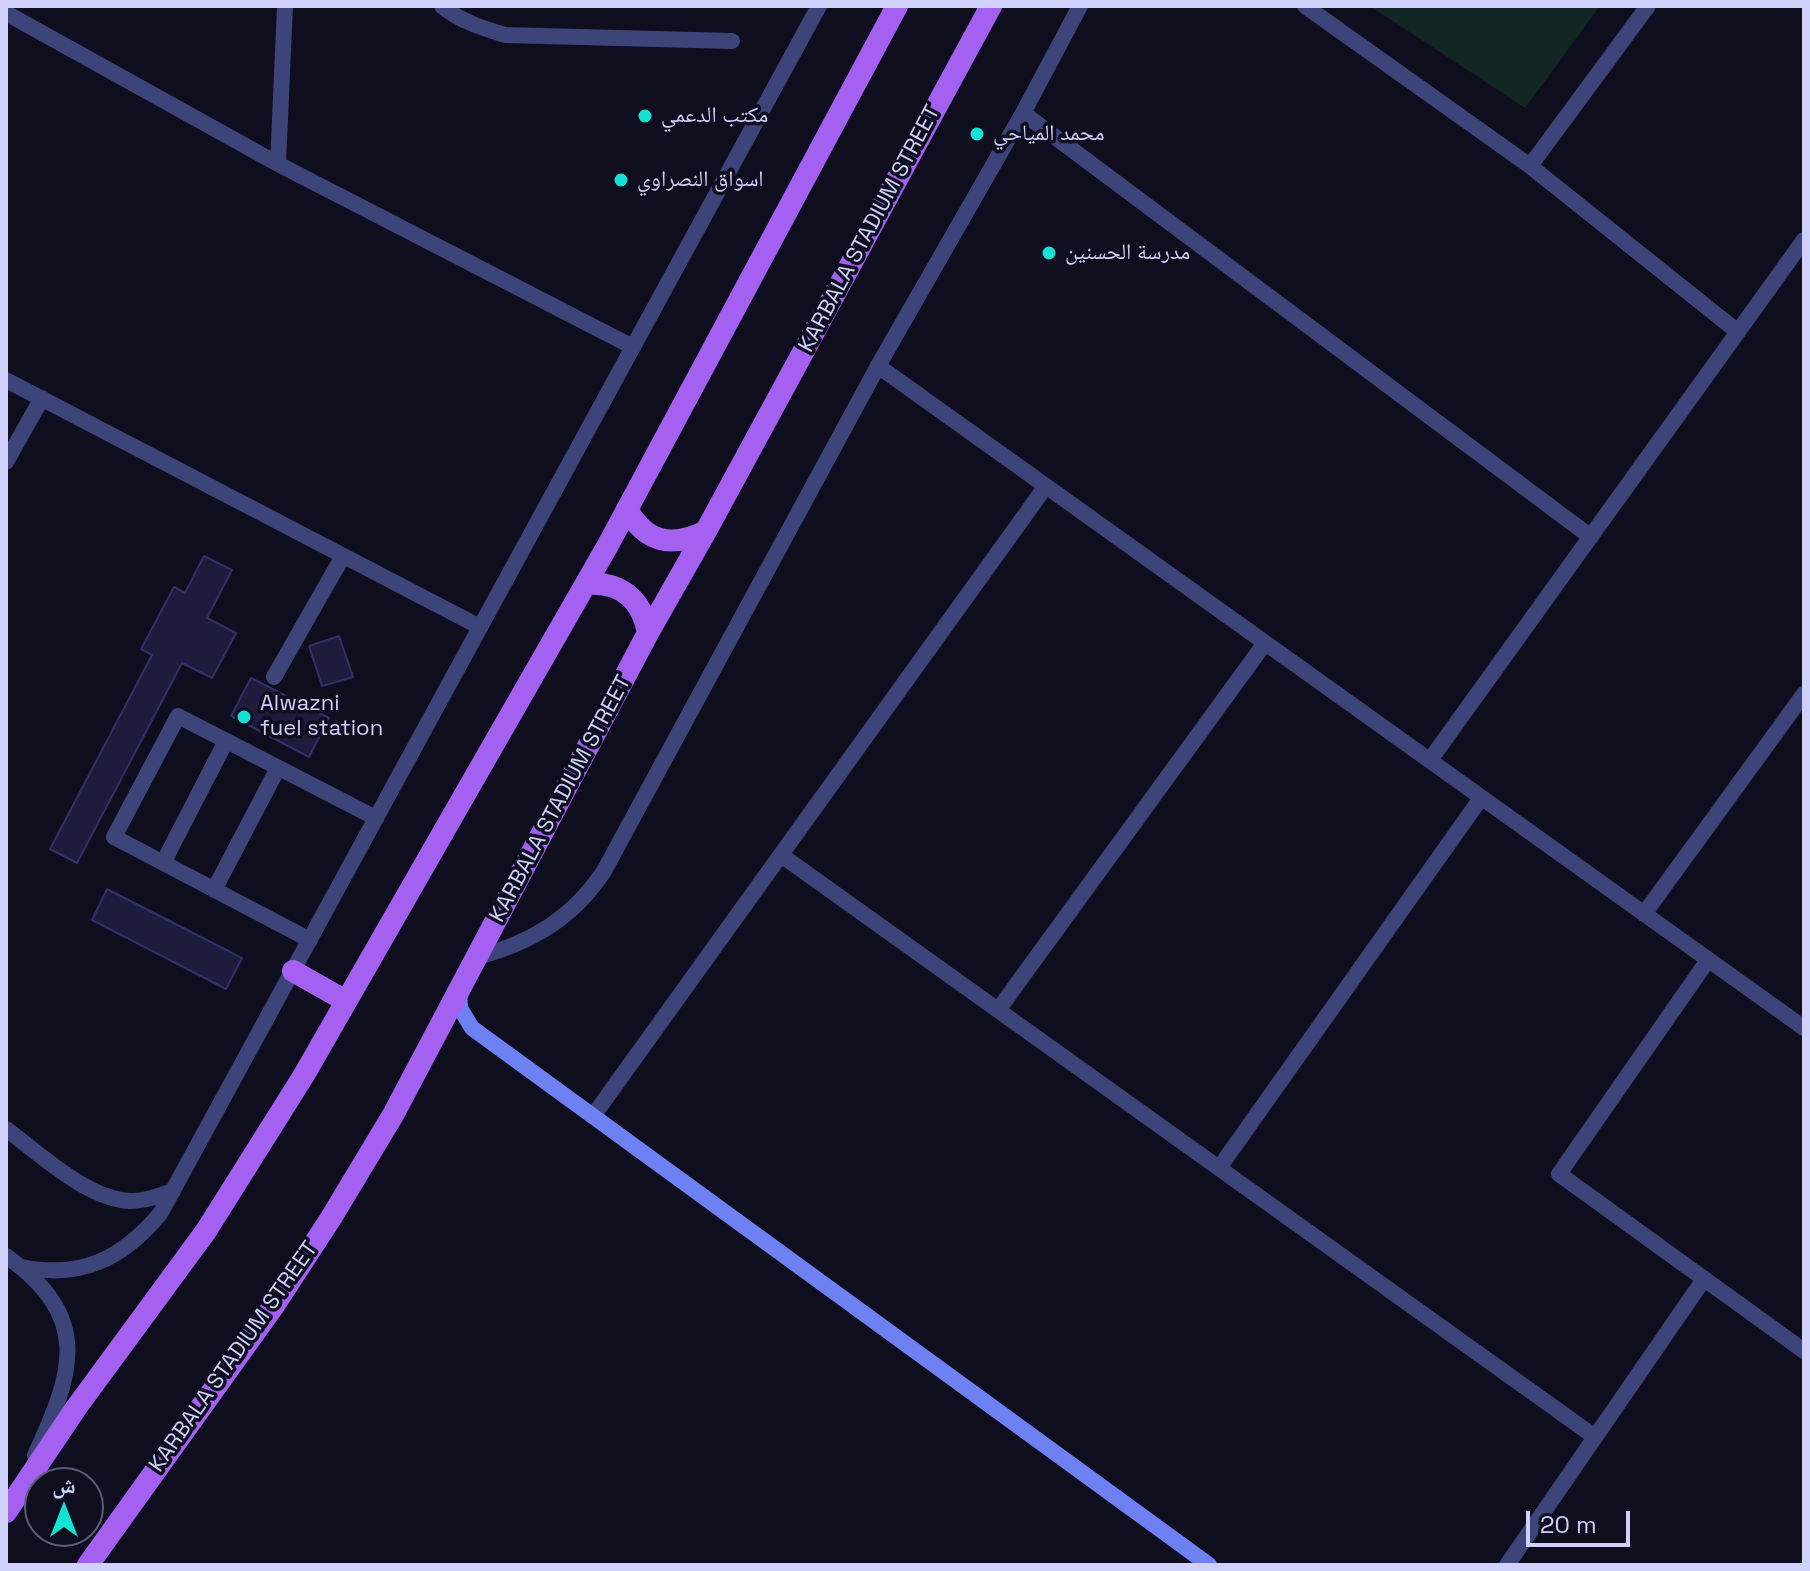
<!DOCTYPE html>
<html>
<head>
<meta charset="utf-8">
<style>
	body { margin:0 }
	#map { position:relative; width:1810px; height:1571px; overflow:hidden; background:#0e0e1e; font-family:"Space Grotesk","Noto Naskh Arabic",sans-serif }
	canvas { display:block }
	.frame { position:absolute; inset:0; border:8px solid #cfd1fb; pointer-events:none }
	.north { position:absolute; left:24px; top:1467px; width:80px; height:80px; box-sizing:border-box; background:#0e0e1e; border:2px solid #5b5c76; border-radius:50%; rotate:0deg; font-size:22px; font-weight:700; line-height:32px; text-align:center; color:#cfd1fb }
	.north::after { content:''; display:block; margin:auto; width:28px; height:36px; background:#14e2d4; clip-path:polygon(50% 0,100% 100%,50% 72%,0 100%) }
	.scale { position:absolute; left:1526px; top:1511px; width:104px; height:36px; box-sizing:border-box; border:4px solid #cfd1fb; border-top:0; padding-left:10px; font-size:24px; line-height:28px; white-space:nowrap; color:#cfd1fb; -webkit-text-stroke:6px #0e0e1e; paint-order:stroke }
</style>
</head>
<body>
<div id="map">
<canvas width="1810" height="1571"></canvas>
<div class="frame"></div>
<div class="north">ش</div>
<div class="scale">20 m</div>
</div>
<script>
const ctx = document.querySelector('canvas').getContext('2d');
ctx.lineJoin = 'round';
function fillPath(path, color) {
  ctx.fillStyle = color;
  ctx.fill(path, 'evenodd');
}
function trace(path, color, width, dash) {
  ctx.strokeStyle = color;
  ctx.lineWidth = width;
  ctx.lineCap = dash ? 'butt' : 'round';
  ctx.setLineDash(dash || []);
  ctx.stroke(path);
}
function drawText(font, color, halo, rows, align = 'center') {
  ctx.font = font + ' "Space Grotesk","Noto Naskh Arabic",sans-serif';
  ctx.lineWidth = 7;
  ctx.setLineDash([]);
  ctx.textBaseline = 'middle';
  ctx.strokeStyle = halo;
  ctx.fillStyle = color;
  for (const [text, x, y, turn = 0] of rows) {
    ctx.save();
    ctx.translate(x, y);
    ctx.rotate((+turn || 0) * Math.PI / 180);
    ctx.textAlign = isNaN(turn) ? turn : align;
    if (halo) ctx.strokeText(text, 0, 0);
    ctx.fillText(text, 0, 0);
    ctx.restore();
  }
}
fillPath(new Path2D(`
	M1370 6H1600L1525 108Z`), '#122723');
const building = new Path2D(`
	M204 556 232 570 207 618 236 633 212 678 182 663 77 863 50 849 152 655 141 649 174 587 185 593Z
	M339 636 353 677 322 686 309 646Z
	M251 678 329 718 309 757 231 716Z
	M107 889 242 958 226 989 92 920Z`);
fillPath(building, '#1d1c3d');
trace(building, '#313067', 2);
trace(new Path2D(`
	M274 677 343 556
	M163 863 226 741
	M214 890 278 768
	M310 940 114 837 178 716 376 818`), '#3d4479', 16);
trace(new Path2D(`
	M442 6C460 21 482 28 505 35L732 41
	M1305 6 1530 166 1738 332
	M6 13 278 164 633 347
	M1023 113 1591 537
	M278 164 285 6
	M1530 166 1648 6
	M878 366 1804 1028
	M6 380 480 627
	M6 462 42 398
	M1430 760 1804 240
	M781 855 1595 1437
	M1644 914 1804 694
	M1708 960 1559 1174 1804 1351
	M998 1010 1265 643
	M593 1116 1046 486
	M1219 1168 1481 798
	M1507 1565 1704 1279`), '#3d4479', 16);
trace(new Path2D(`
	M477 957C531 943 573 918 604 871L878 366 1023 113 1080 6
	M6 1129C40 1154 87 1199 130 1201 145 1201 159 1196 173 1191
	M6 1256C92 1317 74 1371 35 1455
	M22 1267C81 1279 122 1259 160 1214L819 6`), '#3d4479', 16);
trace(new Path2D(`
	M459 989 460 1008 472 1028 1209 1565`), '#6e81f2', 16);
trace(new Path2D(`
	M627 509C646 543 672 548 706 531
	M586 584C620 581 642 599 648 633
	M293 971 346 1001
	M6 1512 76 1408 206 1231 304 1075 608 545 897 6
	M88 1565 275 1304 331 1218 393 1115 648 633 706 531 991 6`), '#a360f1', 22);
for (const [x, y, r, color] of [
	[645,116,8,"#14e2d4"],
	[977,134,8,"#14e2d4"],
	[621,180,8,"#14e2d4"],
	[1049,253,8,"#14e2d4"],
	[244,717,8,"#14e2d4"]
]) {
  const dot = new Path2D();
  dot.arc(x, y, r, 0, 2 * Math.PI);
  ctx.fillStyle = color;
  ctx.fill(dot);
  trace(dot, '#0e0e1e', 3);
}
drawText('22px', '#cfd1fb', '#0e0e1e', [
	["مكتب الدعمي",661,116],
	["محمد المياحي",993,134],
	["اسواق النصراوي",637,180],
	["مدرسة الحسنين",1065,253],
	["Alwazni",260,704],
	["fuel station",260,729]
], 'left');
drawText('22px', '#cfd1fb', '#0e0e1e', [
	["KARBALA STADIUM STREET",870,229,-62],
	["KARBALA STADIUM STREET",561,799,-62],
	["KARBALA STADIUM STREET",234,1357,-55]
]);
</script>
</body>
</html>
